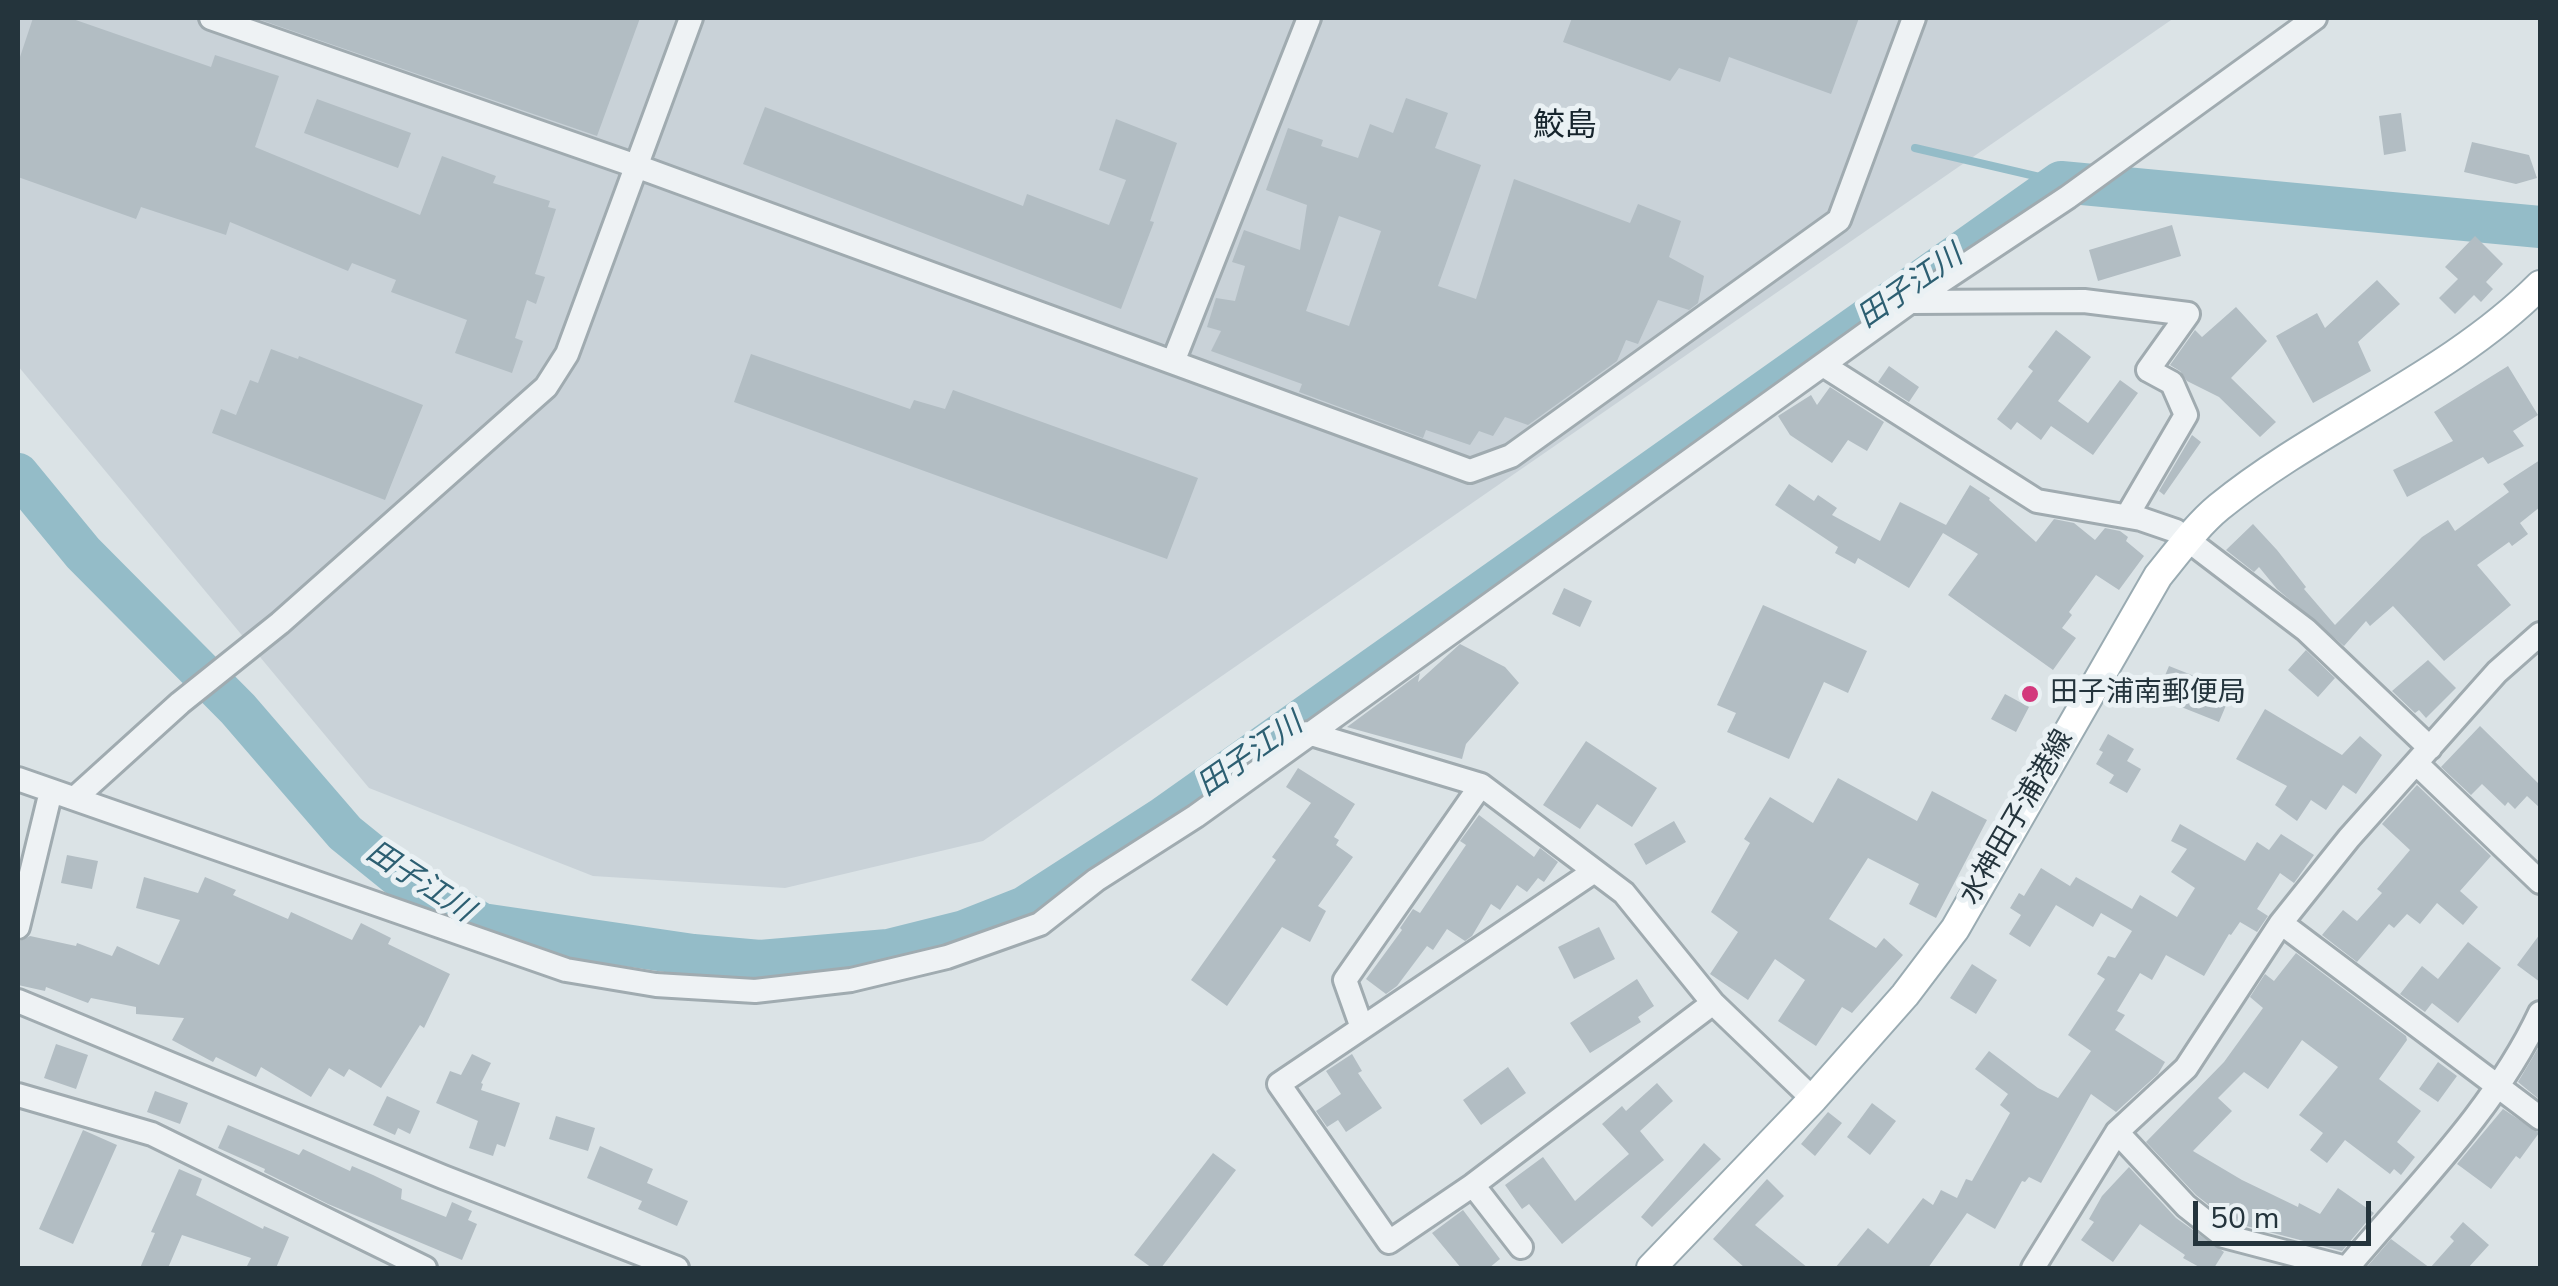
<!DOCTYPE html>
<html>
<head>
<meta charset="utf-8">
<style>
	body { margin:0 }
	#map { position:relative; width:2558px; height:1286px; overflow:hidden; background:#dbe3e6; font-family:"Nunito Sans",sans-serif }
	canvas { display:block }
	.frame { position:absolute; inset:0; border:20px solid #24343c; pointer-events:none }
	.scale { position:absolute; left:2193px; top:1201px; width:178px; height:45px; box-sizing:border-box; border:5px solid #24343c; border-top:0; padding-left:12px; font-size:30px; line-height:35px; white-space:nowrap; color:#24343c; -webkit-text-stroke:8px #eaf1f4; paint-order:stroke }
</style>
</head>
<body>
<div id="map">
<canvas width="2558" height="1286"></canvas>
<div class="frame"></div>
<div class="scale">50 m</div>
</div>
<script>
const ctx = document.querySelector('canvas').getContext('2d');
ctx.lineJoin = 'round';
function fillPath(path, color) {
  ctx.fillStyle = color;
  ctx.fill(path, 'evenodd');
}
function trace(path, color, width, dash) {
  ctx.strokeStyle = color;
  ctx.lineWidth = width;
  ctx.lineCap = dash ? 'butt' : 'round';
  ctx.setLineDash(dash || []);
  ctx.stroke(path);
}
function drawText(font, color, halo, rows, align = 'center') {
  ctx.font = font + ' "Nunito Sans","Noto Sans JP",sans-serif';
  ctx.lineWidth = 10;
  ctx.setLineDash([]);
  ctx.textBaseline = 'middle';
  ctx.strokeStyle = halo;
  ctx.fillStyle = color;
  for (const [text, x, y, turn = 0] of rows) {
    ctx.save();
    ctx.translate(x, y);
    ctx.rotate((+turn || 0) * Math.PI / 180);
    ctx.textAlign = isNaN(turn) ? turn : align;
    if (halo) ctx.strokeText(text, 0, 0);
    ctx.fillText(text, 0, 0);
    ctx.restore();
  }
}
fillPath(new Path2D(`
	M18 18H2174L983 841 785 888 593 876 369 788 18 366Z`), '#c9d2d8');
trace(new Path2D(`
	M1915 148 2061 182`), '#94bcc8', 8);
trace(new Path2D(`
	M18 474 83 553 238 709 345 833 397 875 482 924 693 955 760 961 888 950 964 931 1025 907 1163 818 2061 182 2540 227`), '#94bcc8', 42);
fillPath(new Path2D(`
	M33 18H70L211 67 215 55 279 76 255 147 420 215 442 156 496 176 493 183 550 201 548 207 556 209 535 274 545 277 536 304 527 300 515 338 523 341 512 373 455 353 467 320 391 292 396 280 352 263 348 271 230 222 226 235 141 207 136 219 18 177V63Z
	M255 18H640L597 136Z
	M1572 18H1859L1831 94 1729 57 1720 82 1679 68 1670 81 1563 42Z
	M1406 98 1448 113 1435 148 1481 165 1438 286 1476 299 1514 179 1630 223 1638 204 1681 221 1669 257 1704 276 1698 303 1689 310 1658 300 1638 344 1626 340 1617 361 1528 425 1505 417 1493 436 1479 431 1470 445 1426 430 1423 438 1299 392 1302 384 1211 351 1221 331 1207 327 1216 298 1235 301 1245 266 1232 262 1244 230 1300 250 1307 205 1266 190 1288 128 1323 140 1321 146 1358 158 1370 124 1393 133ZM1339 216 1381 231 1349 326 1306 311Z
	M317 99 411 133 398 168 304 133Z
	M765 107 1023 206 1027 194 1109 225 1126 180 1099 170 1116 119 1177 143 1150 221 1154 222 1121 309 743 164Z
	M2401 113 2406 151 2384 155 2379 116Z
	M2472 142 2529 155 2537 178 2516 184 2464 172Z
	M2172 225 2181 256 2098 281 2089 250Z
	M2475 236 2503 264 2486 282 2493 289 2481 302 2474 295 2455 314 2439 298 2458 279 2445 267Z
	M2377 280 2400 304 2358 342 2371 371 2313 403 2276 336 2317 313 2325 328Z
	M2236 307 2267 341 2231 378 2276 422 2260 437 2219 397 2187 381 2180 371 2170 365 2195 330 2202 337Z
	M2056 330 2091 357 2058 401 2088 423 2120 380 2138 393 2093 455 2051 426 2041 440 2017 422 2011 430 1997 419 2033 371 2028 367Z
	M271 349 298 359 299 356 423 405 385 500 212 433 221 409 236 415 250 380 258 383Z
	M751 354 910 409 914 400 945 409 953 390 1198 478 1167 559 734 402Z
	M1889 366 1919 387 1909 402 1878 382Z
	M2508 366 2538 415 2513 431 2524 446 2488 464 2483 457 2407 497 2393 470 2453 441 2434 412Z
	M1830 387 1884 422 1867 451 1848 440 1832 463 1790 435 1778 416 1811 395 1817 405Z
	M2192 435 2201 442 2164 495 2159 491Z
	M2540 460V507L2520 523 2528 534 2512 546 2509 542 2477 565 2511 605 2444 661 2393 606 2370 626 2366 621 2344 646 2277 589 2259 567 2254 572 2226 550 2253 524 2277 550 2306 587 2304 589 2335 625 2422 537 2448 520 2455 531 2509 492 2503 484Z
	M1789 484 1814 501 1818 495 1837 508 1832 515 1880 541 1900 502 1946 525 1970 485 1990 498 1989 500 2036 542 2054 519 2074 523 2095 540 2105 528 2120 531 2128 537 2126 541 2144 556 2119 590 2096 575 2069 612 2072 615 2062 628 2076 638 2053 670 1948 595 1978 554 1943 533 1909 588 1858 558 1855 564 1835 553 1838 547 1775 505Z
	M1564 588 1592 601 1580 627 1552 614Z
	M1763 605 1867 651 1848 693 1824 682 1789 759 1727 732 1736 713 1717 705Z
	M1460 644 1505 667 1519 683 1466 744 1462 759 1347 727 1420 673 1418 682Z
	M2306 650 2335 678 2318 697 2288 670Z
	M2428 660 2456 688 2426 718 2419 710 2415 713 2392 691Z
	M2169 666 2232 691 2219 722 2156 697Z
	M2005 694 2029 707 2016 732 1991 719Z
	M2265 709 2342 755 2360 736 2382 755 2356 794 2343 785 2326 810 2311 800 2297 821 2275 805 2287 786 2236 759Z
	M2480 726 2540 785V808L2527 796 2515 809 2508 802 2505 806 2482 784 2471 795 2441 767Z
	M2108 734 2134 749 2127 761 2141 769 2127 793 2109 783 2114 775 2096 764 2103 752 2099 750Z
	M1586 741 1657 788 1632 827 1597 804 1580 829 1543 805Z
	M1298 768 1355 804 1334 837 1339 840 1336 845 1353 857 1318 906 1326 911 1310 942 1282 927 1227 1006 1191 980 1276 860 1272 857 1311 803 1286 787Z
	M1838 778 1917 821 1932 791 1987 820 1936 918 1909 904 1919 884 1868 858 1829 919 1876 948 1884 938 1903 955 1852 1013 1842 1007 1816 1046 1778 1021 1805 980 1775 959 1748 1000 1710 974 1738 932 1711 912 1750 843 1744 839 1770 797 1813 823Z
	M2417 785 2491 856 2460 891 2478 907 2463 925 2437 903 2420 924 2407 914 2394 928 2389 924 2357 962 2322 935 2343 910 2357 921 2382 893 2377 889 2410 850 2382 824Z
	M1479 815 1534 857 1540 848 1558 862 1544 882 1538 878 1527 892 1517 885 1500 910 1491 904 1472 936 1465 941 1447 929 1433 950 1427 946 1397 986 1386 994 1366 979 1402 930 1400 928 1413 909 1420 913 1447 873 1466 845 1460 841Z
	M1674 821 1686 842 1646 865 1634 844Z
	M2180 824 2245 861 2257 842 2269 850 2281 834 2314 855 2294 883 2280 873 2257 909 2268 916 2257 932 2240 922 2231 935 2229 934 2204 976 2166 955 2152 980 2140 973 2117 1011 2125 1015 2115 1030 2165 1062 2158 1074 2116 1112 2091 1094 2041 1183 2029 1177 2025 1182 2022 1181 1995 1229 1967 1213 1928 1268H1835L1868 1228 1888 1244 1923 1198 1933 1205 1941 1190 1957 1198 1966 1179 1972 1181 2010 1113 2000 1105 2008 1094 1975 1069 1989 1051 2038 1088 2058 1098 2091 1051 2068 1035 2105 979 2097 974 2108 956 2115 958 2132 931 2101 913 2093 927 2056 905 2030 947 2009 934 2021 915 2010 908 2019 893 2024 896 2041 868 2070 886 2076 877 2132 909 2140 895 2177 917 2195 888 2171 872 2187 849 2171 841Z
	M67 855 98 861 92 889 61 883Z
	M144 877 198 893 205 877 236 890 233 895 288 919 291 912 352 940 361 923 391 938 388 944 450 974 424 1028 420 1025 381 1088 349 1069 344 1077 329 1068 311 1097 261 1067 256 1077 216 1057 213 1062 172 1040 184 1018 136 1014V1007L91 998 88 1003 46 987 45 991 18 985V942L30 936 76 946 77 943 112 956 117 946 159 965 180 920 136 908Z
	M1599 927 1615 959 1574 979 1558 947Z
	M2540 934V982L2517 965Z
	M2468 942 2501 968 2458 1023 2432 1003 2425 1012 2400 994 2422 966 2438 979Z
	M2296 953 2406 1036 2407 1040 2379 1079 2421 1111 2397 1142 2415 1157 2401 1175 2394 1169 2390 1174 2345 1140 2327 1163 2310 1150 2323 1133 2299 1115 2338 1067 2302 1040 2268 1089 2244 1072 2218 1098 2232 1111 2193 1151 2242 1180 2298 1207 2299 1203 2320 1214 2338 1188 2374 1213 2342 1251 2231 1222 2196 1195 2146 1142 2224 1062 2263 1008 2250 997 2265 974 2274 981Z
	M1972 964 1997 980 1976 1014 1950 998Z
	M1637 979 1654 1006 1638 1017 1641 1022 1590 1053 1570 1023Z
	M56 1044 88 1055 76 1089 44 1078Z
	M2540 1045V1100L2518 1082Z
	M472 1054 491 1063 481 1083 483 1084 481 1090 520 1103 505 1147 497 1144 493 1156 469 1148 478 1121 436 1103 450 1071 461 1075Z
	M1352 1054 1362 1071 1358 1073 1382 1108 1346 1132 1338 1120 1327 1127 1316 1111 1341 1094 1326 1071Z
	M2438 1062 2457 1076 2438 1102 2419 1089Z
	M1508 1067 1526 1093 1481 1125 1463 1100Z
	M1657 1083 1673 1101 1640 1131 1664 1160 1562 1244 1529 1204 1522 1209 1505 1185 1543 1157 1575 1201 1629 1154 1602 1124 1622 1106 1626 1111Z
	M155 1091 188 1103 180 1124 147 1112Z
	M387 1096 420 1111 410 1134 398 1128 395 1135 373 1125Z
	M1872 1103 1896 1121 1870 1155 1847 1137Z
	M2503 1109 2539 1133 2520 1159 2516 1156 2491 1189 2457 1164Z
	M1828 1112 1842 1123 1815 1156 1801 1144Z
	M556 1116 595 1128 588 1151 549 1139Z
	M228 1125 299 1155 303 1149 350 1171 352 1166 373 1175 402 1189 401 1199 446 1217 452 1202 472 1211 468 1220 477 1224 462 1260 328 1204 264 1172 265 1169 218 1148Z
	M83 1130 117 1145 73 1244 39 1229Z
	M1704 1143 1721 1159 1652 1227 1641 1217Z
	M600 1146 653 1169 647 1183 688 1201 677 1226 638 1209 642 1201 587 1178Z
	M1213 1153 1236 1170 1161 1268H1152L1134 1255Z
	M2129 1167 2176 1218 2224 1252 2214 1268H2201L2183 1258 2185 1255 2140 1224 2113 1262 2081 1240 2094 1222 2089 1219 2102 1196Z
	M179 1169 202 1179 196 1195 263 1229 264 1226 289 1237 276 1268H246L251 1258 182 1235 168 1268H140L155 1233 151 1232Z
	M1767 1179 1784 1196 1755 1225 1808 1268H1745L1713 1239Z
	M1463 1210 1500 1259 1489 1268H1461L1432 1233Z
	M2463 1222 2489 1245 2468 1268H2366L2391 1239 2430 1268 2454 1241 2450 1237Z`), '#b2bdc3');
const minor = new Path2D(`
	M211 18 636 166 1470 471 1511 456 1839 220 1914 18
	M1912 302 2084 301 2188 314 2148 370 2172 383 2186 415 2127 516
	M1173 362 1309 18
	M1823 365 2037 501 2141 519 2176 531 2306 630 2430 748
	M1308 733 1481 785 1624 893 1713 1003 1813 1099
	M2417 764 2540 882
	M18 779 566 970 656 985 755 991 851 980 947 957 1040 924 1096 880 1196 816 1910 302 2068 197 2315 18
	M75 798 180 703 280 623 546 387 567 354 691 18
	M1593 872 1279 1084 1389 1242 1473 1185 1713 1003
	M2281 923 2540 1118
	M18 927 51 791
	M18 1001 443 1177 677 1268
	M1361 1025 1345 980 1481 785
	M18 1095 152 1134 425 1268
	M2117 1132 2186 1206 2224 1236 2346 1268
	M1473 1185 1521 1247
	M2033 1268 2117 1132 2186 1068 2281 923 2349 838 2497 672 2540 634
	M2347 1268C2415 1187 2495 1109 2540 1013`);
const major = new Path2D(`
	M1651 1268 1813 1099 1905 995 1955 929 2158 576C2177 553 2196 526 2219 507 2320 425 2448 377 2540 285`);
trace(minor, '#a0abb0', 28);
trace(major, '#9aabb2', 32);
trace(minor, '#eef2f4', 22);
trace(major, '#fff', 28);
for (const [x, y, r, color] of [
	[2030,694,10,"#d3387c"]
]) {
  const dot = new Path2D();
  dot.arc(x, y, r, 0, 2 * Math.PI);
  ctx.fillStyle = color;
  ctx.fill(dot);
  trace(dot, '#eaf1f4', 4);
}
drawText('28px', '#24343c', '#eaf1f4', [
	["田子浦南郵便局",2050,694]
], 'left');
drawText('28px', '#24343c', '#eaf1f4', [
	["水神田子浦港線",2018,818,-60]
]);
drawText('italic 30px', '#2d5f72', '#eaf1f4', [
	["田子江川",1911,288,-35],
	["田子江川",1251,756,-35],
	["田子江川",419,883,33]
]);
drawText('32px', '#17252d', '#eaf1f4', [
	["鮫島",1565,127]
]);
</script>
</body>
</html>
